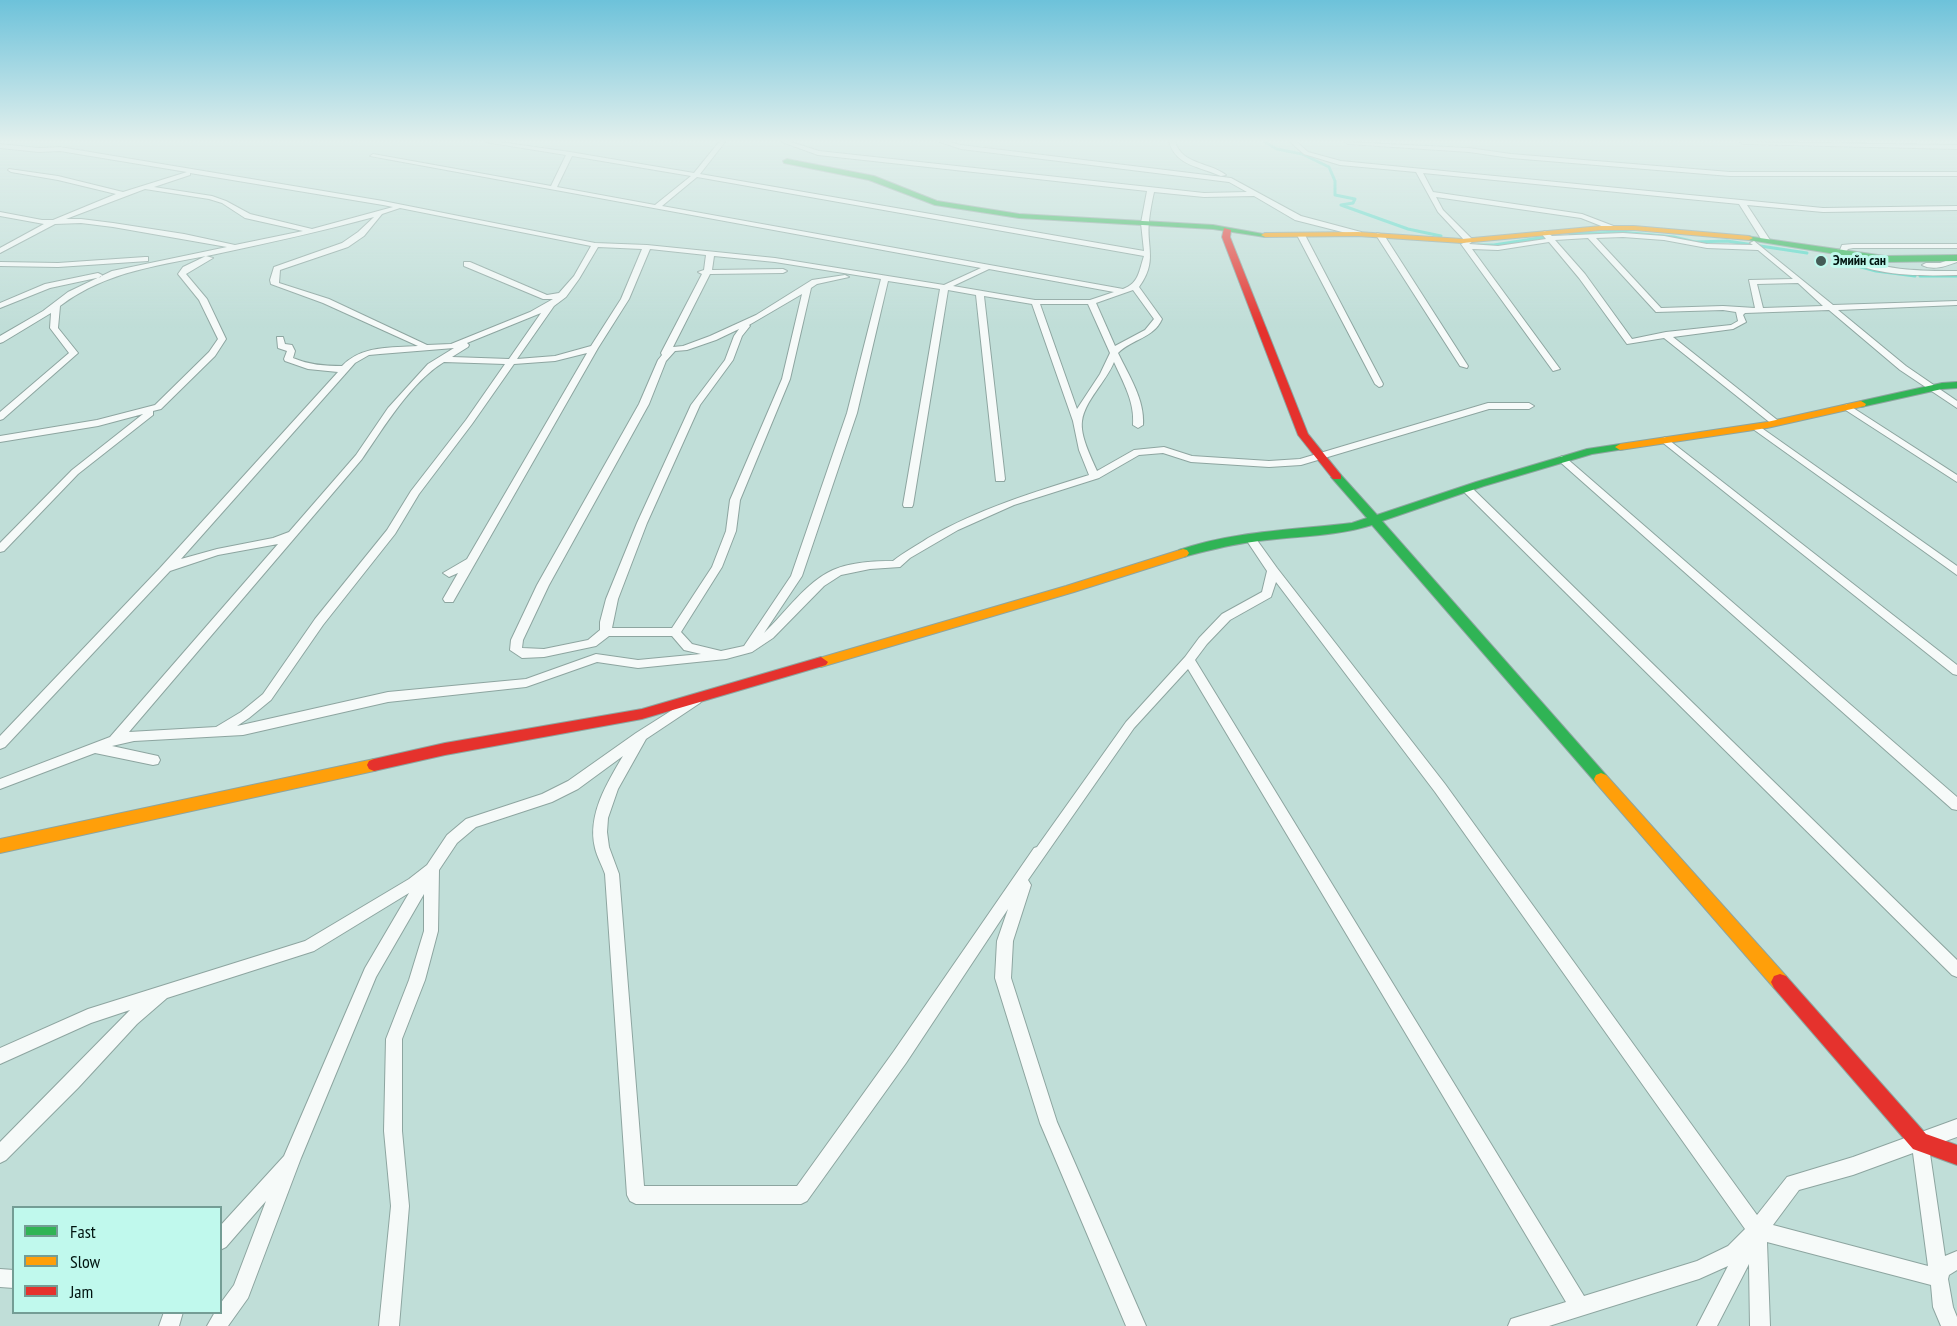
<!DOCTYPE html>
<html>
<head>
<meta charset="utf-8">
<style>
	body { margin:0 }
	#map { position:relative; width:1957px; height:1326px; overflow:hidden; background:#c0ded8; font-family:"PT Sans Narrow",sans-serif }
	canvas { display:block }
	.legend { position:absolute; left:12px; top:1206px; width:210px; height:108px; box-sizing:border-box; background:#c0f9ed; border:2px solid #749d95; margin:0; padding:8px 10px; list-style:none; font-size:18px; color:#011410 }
	.legend li { display:flex; align-items:center; gap:12px; height:30px }
	.legend b { width:30px; border:2px solid #749d95 }
</style>
</head>
<body>
<div id="map">
<canvas width="1957" height="1326"></canvas>
<ul class="legend">
<li><b style="height:8px;background:#30b455"></b>Fast</li>
<li><b style="height:8px;background:#ff9f0a"></b>Slow</li>
<li><b style="height:8px;background:#e5322d"></b>Jam</li>
</ul>
</div>
<script>
const ctx = document.querySelector('canvas').getContext('2d');
ctx.lineJoin = 'round';
function trace(path, color, width, dash) {
  ctx.strokeStyle = color;
  ctx.lineWidth = width;
  ctx.lineCap = dash ? 'butt' : 'round';
  ctx.setLineDash(dash || []);
  ctx.stroke(path);
}
function fillPath(path, color) {
  ctx.fillStyle = color;
  ctx.fill(path, 'evenodd');
}
function drawText(font, color, halo, rows, align = 'center') {
  ctx.font = font + ' "PT Sans Narrow",sans-serif';
  ctx.lineWidth = 6;
  ctx.setLineDash([]);
  ctx.textBaseline = 'middle';
  ctx.strokeStyle = halo;
  ctx.fillStyle = color;
  for (const [text, x, y, turn = 0] of rows) {
    ctx.save();
    ctx.translate(x, y);
    ctx.rotate((+turn || 0) * Math.PI / 180);
    ctx.textAlign = isNaN(turn) ? turn : align;
    if (halo) ctx.strokeText(text, 0, 0);
    ctx.fillText(text, 0, 0);
    ctx.restore();
  }
}
trace(new Path2D(`
	M1265 142 1277 149 1302 154 1329 167 1335 181V195L1355 199 1353 203 1341 205 1408 229 1441 236
	M1570 234 1621 232 1674 237 1695 242 1727 241 1807 253
	M1478 245H1494L1559 235
	M1835 260 1876 271 1915 276
	M1920 276H1957`), '#55d8c6', 3);
const street = new Path2D(`
	M485 142H500L570 152 694 173 719 142H725L700 174 1144 251 1141 223 1147 191 818 155 782 142H791L819 151 1204 193 1247 192 1229 182 961 149 940 142H950L961 145 1231 178 1301 216 1361 232V236H1358L1295 220 1254 196 1204 197 1154 192C1152 201 1150 211 1149 221 1146 247 1158 261 1139 287L1162 319C1154 338 1132 339 1118 353 1129 376 1145 400 1143 425L1138 428 1133 425C1135 402 1123 382 1114 362 1106 382 1085 400 1082 421 1080 436 1091 457 1097 471L1134 450 1164 447 1192 456 1269 461 1300 459 1488 403H1529L1534 406 1529 409H1489L1301 465 1269 467 1191 462 1163 453 1139 455 1099 478 1014 505 958 530 910 558 900 567 870 569 841 575 824 586 773 638 752 652 726 659 638 668 597 662 526 687 388 702 243 735 134 741 112 746 158 756 160 760 158 764 153 765 95 753 0 789V779L110 737 278 544 218 555 170 571 5 747 0 749V736L160 568 338 372 308 369 285 361 284 359 287 351 278 348 277 337H283L285 344 292 345 295 351 293 358C309 365 325 366 342 366 362 345 391 348 418 346L323 303 271 284 270 280 274 267 342 243 358 232 374 217C323 231 272 242 221 253 164 265 107 270 60 306L58 328 78 353 3 419 0 420V412L69 353 50 328 51 313 3 342 0 343V336L43 311 68 292 112 271 227 247 113 227 81 223 55 224 0 253V248L44 224 0 216V212L42 220H53L116 194 58 180 11 172 8 170 9 169 58 176 123 192 187 172 60 151 39 152 0 148V144L39 148 60 147 383 201 595 243 647 245 775 258 944 285 981 268 370 156 373 154 551 186 566 155ZM572 156 691 176 655 205 557 187ZM190 173 383 205 393 207 312 229 250 214 226 201 212 196 154 187 190 175ZM697 177 1144 256C1139 271 1139 283 1123 289L662 206ZM145 189 209 199 222 203 245 218 303 231 235 245 184 234 113 223 81 219H66ZM400 208 591 246 574 276 559 293 547 295 470 262H464V266L543 299H553L530 312 451 344 427 345 329 299 279 283 280 270 348 247 364 236 382 214ZM598 247 642 249 621 299 591 346 555 356 517 359 554 306 566 297 579 279ZM650 249 706 255 704 270 698 272 702 274 661 353 662 355 658 360 639 404 537 585 511 640 510 650 522 658 544 657 596 646 609 636H672L684 650 701 654 638 660 596 654 526 679 388 692 237 726 249 718 271 700 323 625 395 534 419 494 472 424 514 364 555 361 587 353 467 559 443 573 449 577 458 573 443 599 445 602H453L598 348 629 299ZM714 256 775 262 881 279 847 413 791 576 744 646 721 651 692 644 681 632 722 567 736 531 740 500 790 379 811 288 817 284 849 277 845 275 812 280 756 315 710 336 683 346 673 347 710 274 783 273 787 271 783 269 712 270ZM989 269 1114 292 1090 300H1035L953 286ZM888 281 940 289 903 505 904 507H912L913 505 948 290 976 295 996 481H1004L1005 479 984 296 1032 304 1073 421 1079 450 1089 475C1034 492 979 509 928 538 916 546 904 552 893 561 874 561 851 562 833 570 806 582 786 612 764 633L802 576 857 413ZM1133 290 1154 319 1145 330 1115 346 1096 303ZM802 294 782 379 730 500 726 531 712 567 672 628H612L618 599 647 523 700 405 733 360 742 336 750 326 749 325ZM1040 304H1088L1110 353 1100 374 1077 409ZM541 313 509 359 452 357 468 347 469 345 467 343ZM739 329 734 336 725 360 691 405 637 523 606 599 600 622V630L588 640 544 649 522 648 523 640 549 585 649 404 666 361 675 351 687 350 716 340ZM454 348 428 364 388 408 356 455 289 532 273 538 217 549 181 559 355 363 369 355 380 354ZM444 362 505 364 466 420 411 491 387 530 315 619 263 694 241 712 216 727 129 732 362 459C384 427 411 382 444 362Z
	M1169 142H1175C1183 165 1209 162 1226 175L1221 176C1201 167 1176 166 1169 142Z
	M1290 142H1297L1308 152 1341 161 1823 208 1957 206V210L1823 212 1747 205 1770 240 1766 242H1763L1739 204 1423 173 1433 192 1582 214 1616 227 1609 229 1581 218 1436 197 1443 210 1472 239 1473 241 1469 244 1498 246 1546 239 1541 233 1545 231 1552 236 1623 233 1664 236 1707 244 1753 245 1750 243 1754 241 1833 305 1957 301V305L1838 310 1906 366 1957 401V408L1900 370 1829 310 1745 313 1743 315 1746 322 1733 329 1673 337 1781 423 1779 425H1773L1664 338 1627 344 1579 278 1549 242 1498 250 1472 249 1560 369 1553 371 1461 244 1466 242 1438 212 1416 172 1340 165 1304 154ZM1623 237 1664 240 1707 248 1758 250 1793 279 1749 280 1755 308 1723 306 1661 308 1596 238ZM1588 238 1656 312 1723 310 1736 312 1738 321 1731 325 1666 332 1632 339 1585 274 1555 240ZM1798 283 1823 306 1763 308 1757 284Z
	M1345 142 1469 148 1511 154 1730 172H1957V176H1730L1511 158 1469 152 1348 144Z
	M1740 142 1957 145V149L1743 144Z
	M1298 233 1305 235 1383 384 1382 386 1379 387 1375 384 1297 235Z
	M1377 233 1384 235 1468 366 1467 368 1460 366 1376 235Z
	M1853 244H1957V248H1853L1848 249 1845 253C1881 271 1918 271 1957 271V275C1917 276 1866 277 1832 251L1836 249 1840 250 1842 245Z
	M206 256 213 258 186 274 207 299 226 339 215 356 161 409 153 411V415L78 474 4 551 0 552V543L72 470 143 414 98 426 0 442V436L97 420 155 405 209 352 218 339 199 300 178 274 183 267Z
	M145 257H148V261L58 267 0 266V262L58 263Z
	M1957 257V262C1946 266 1933 271 1922 265L1926 263H1940Z
	M98 273 102 275 101 277 50 288 0 308V303L45 284Z
	M1847 404 1957 475V482L1844 409 1842 407Z
	M1756 424 1957 566V575L1753 429 1751 427Z
	M1665 437 1957 665V675L1953 674 1662 442 1660 440Z
	M1562 456 1565 457 1957 797V810L1952 809 1559 461 1557 459Z
	M1467 486 1471 487 1957 960V977L1952 975 1463 491V487Z
	M1250 535 1254 536 1277 568 1445 784 1757 1215 1787 1177 1853 1157 1957 1119V1137L1929 1147 1945 1256 1957 1251V1270L1949 1275 1948 1279 1953 1307 1957 1317V1326H1941L1933 1307 1931 1285 1767 1242 1770 1326H1750L1749 1264 1717 1326H1697L1728 1266 1699 1279 1549 1326H1508L1511 1319 1566 1302 1188 669 1134 728 1028 880 1031 885 1013 941 1011 978 1057 1122 1146 1326H1126L1040 1123 995 978 997 941 1008 909 906 1063 807 1201 801 1204H636L630 1201 627 1195 605 874C602 865 597 857 595 848 587 815 607 783 623 756L578 789 552 802 476 827 457 843 439 870 438 931 425 980 402 1039V1131L409 1206 399 1326H379L391 1206 384 1131 386 1039 409 980 424 931V894L376 977 301 1158 248 1298 228 1326H207L215 1312H220V1304L234 1285 266 1201 226 1247 220 1250V1226L284 1156 365 968 409 893 314 951 167 998 137 1024 78 1088 6 1160 0 1163V1142L130 1010 91 1023 0 1064V1048L88 1009 305 941 409 879 427 865 447 835 466 819 542 794 568 781 636 733 696 695 700 697 702 700 700 703 646 739 618 789 608 818 607 832 609 847 619 874 644 1186H797L894 1051 1034 848 1037 847 1126 722 1185 657 1199 638 1222 614 1262 592 1267 571 1245 538ZM1276 582 1435 792 1745 1229 1728 1246 1697 1261 1584 1296 1195 660 1207 644 1230 620 1271 597ZM1913 1153 1928 1266 1773 1225 1799 1190 1853 1175Z
	M0 1269 14 1270V1288L0 1287Z
	M164 1312H183L179 1326H159Z`);
const fast = new Path2D(`
	M787 159 874 176 937 201 1019 214 1213 225 1269 235 1265 237 1213 229 1019 218 935 205 869 180 784 163 783 161Z
	M1746 236 1885 256 1957 255V261L1885 262 1749 240 1745 238Z
	M1957 382V388L1942 389 1861 407 1856 404 1861 401 1942 383Z
	M1620 444 1625 447 1624 449 1592 454 1484 486 1382 521 1606 775 1608 779 1606 783 1601 785 1596 783 1372 525C1334 537 1291 536 1252 542 1228 545 1206 551 1183 557L1177 553 1179 550C1234 531 1294 530 1352 523L1367 518 1331 477 1337 474 1341 475 1377 515 1476 482 1587 449Z`);
const slow = new Path2D(`
	M1601 226H1634L1749 236 1753 238 1749 240 1634 230H1601L1462 243 1358 236 1265 237 1261 235 1265 233 1358 232 1462 239Z
	M1861 401 1866 404 1865 406 1767 428 1620 450 1615 447 1620 444 1767 422Z
	M1183 549 1187 550 1189 553 1187 556 1074 592 821 667 814 662 816 659 1066 586Z
	M374 759 379 761 381 765 379 769 374 771 0 853V839Z
	M1601 773 1606 775 1786 976 1789 982 1786 988 1780 990 1774 988 1596 783 1594 779 1596 775Z`);
const jam = new Path2D(`
	M1224 228 1231 230 1230 237 1308 434 1341 475V479H1333L1298 435 1222 237Z
	M821 657 828 662 826 665 642 719 445 755 374 771 369 769 367 765 369 761 374 759 445 743 642 709Z
	M1780 974 1786 976 1926 1134 1957 1145V1165L1913 1149 1774 988 1771 982 1774 976Z`);
trace(street, '#8da5a0', 2);
trace(fast, '#8da5a0', 2);
trace(slow, '#8da5a0', 2);
trace(jam, '#8da5a0', 2);
fillPath(street, '#f6faf9');
fillPath(fast, '#30b455');
fillPath(slow, '#ff9f0a');
fillPath(jam, '#e5322d');
const sky = ctx.createLinearGradient(0, 0, 0, 328);
sky.addColorStop(0, '#6dc2da');
sky.addColorStop(0.43, '#e3f0ed');
sky.addColorStop(1, '#e3f0ed00');
ctx.fillStyle = sky;
ctx.fillRect(0, 0, 1957, 328);
for (const [x, y, r, color] of [
	[1821,261,6,"#445b56"]
]) {
  const dot = new Path2D();
  dot.arc(x, y, r, 0, 2 * Math.PI);
  ctx.fillStyle = color;
  ctx.fill(dot);
  trace(dot, '#c0f9ed', 2);
}
drawText('bold 14px', '#011410', '#c0f9ed', [
	["Эмийн сан",1833,261]
], 'left');
</script>
</body>
</html>
